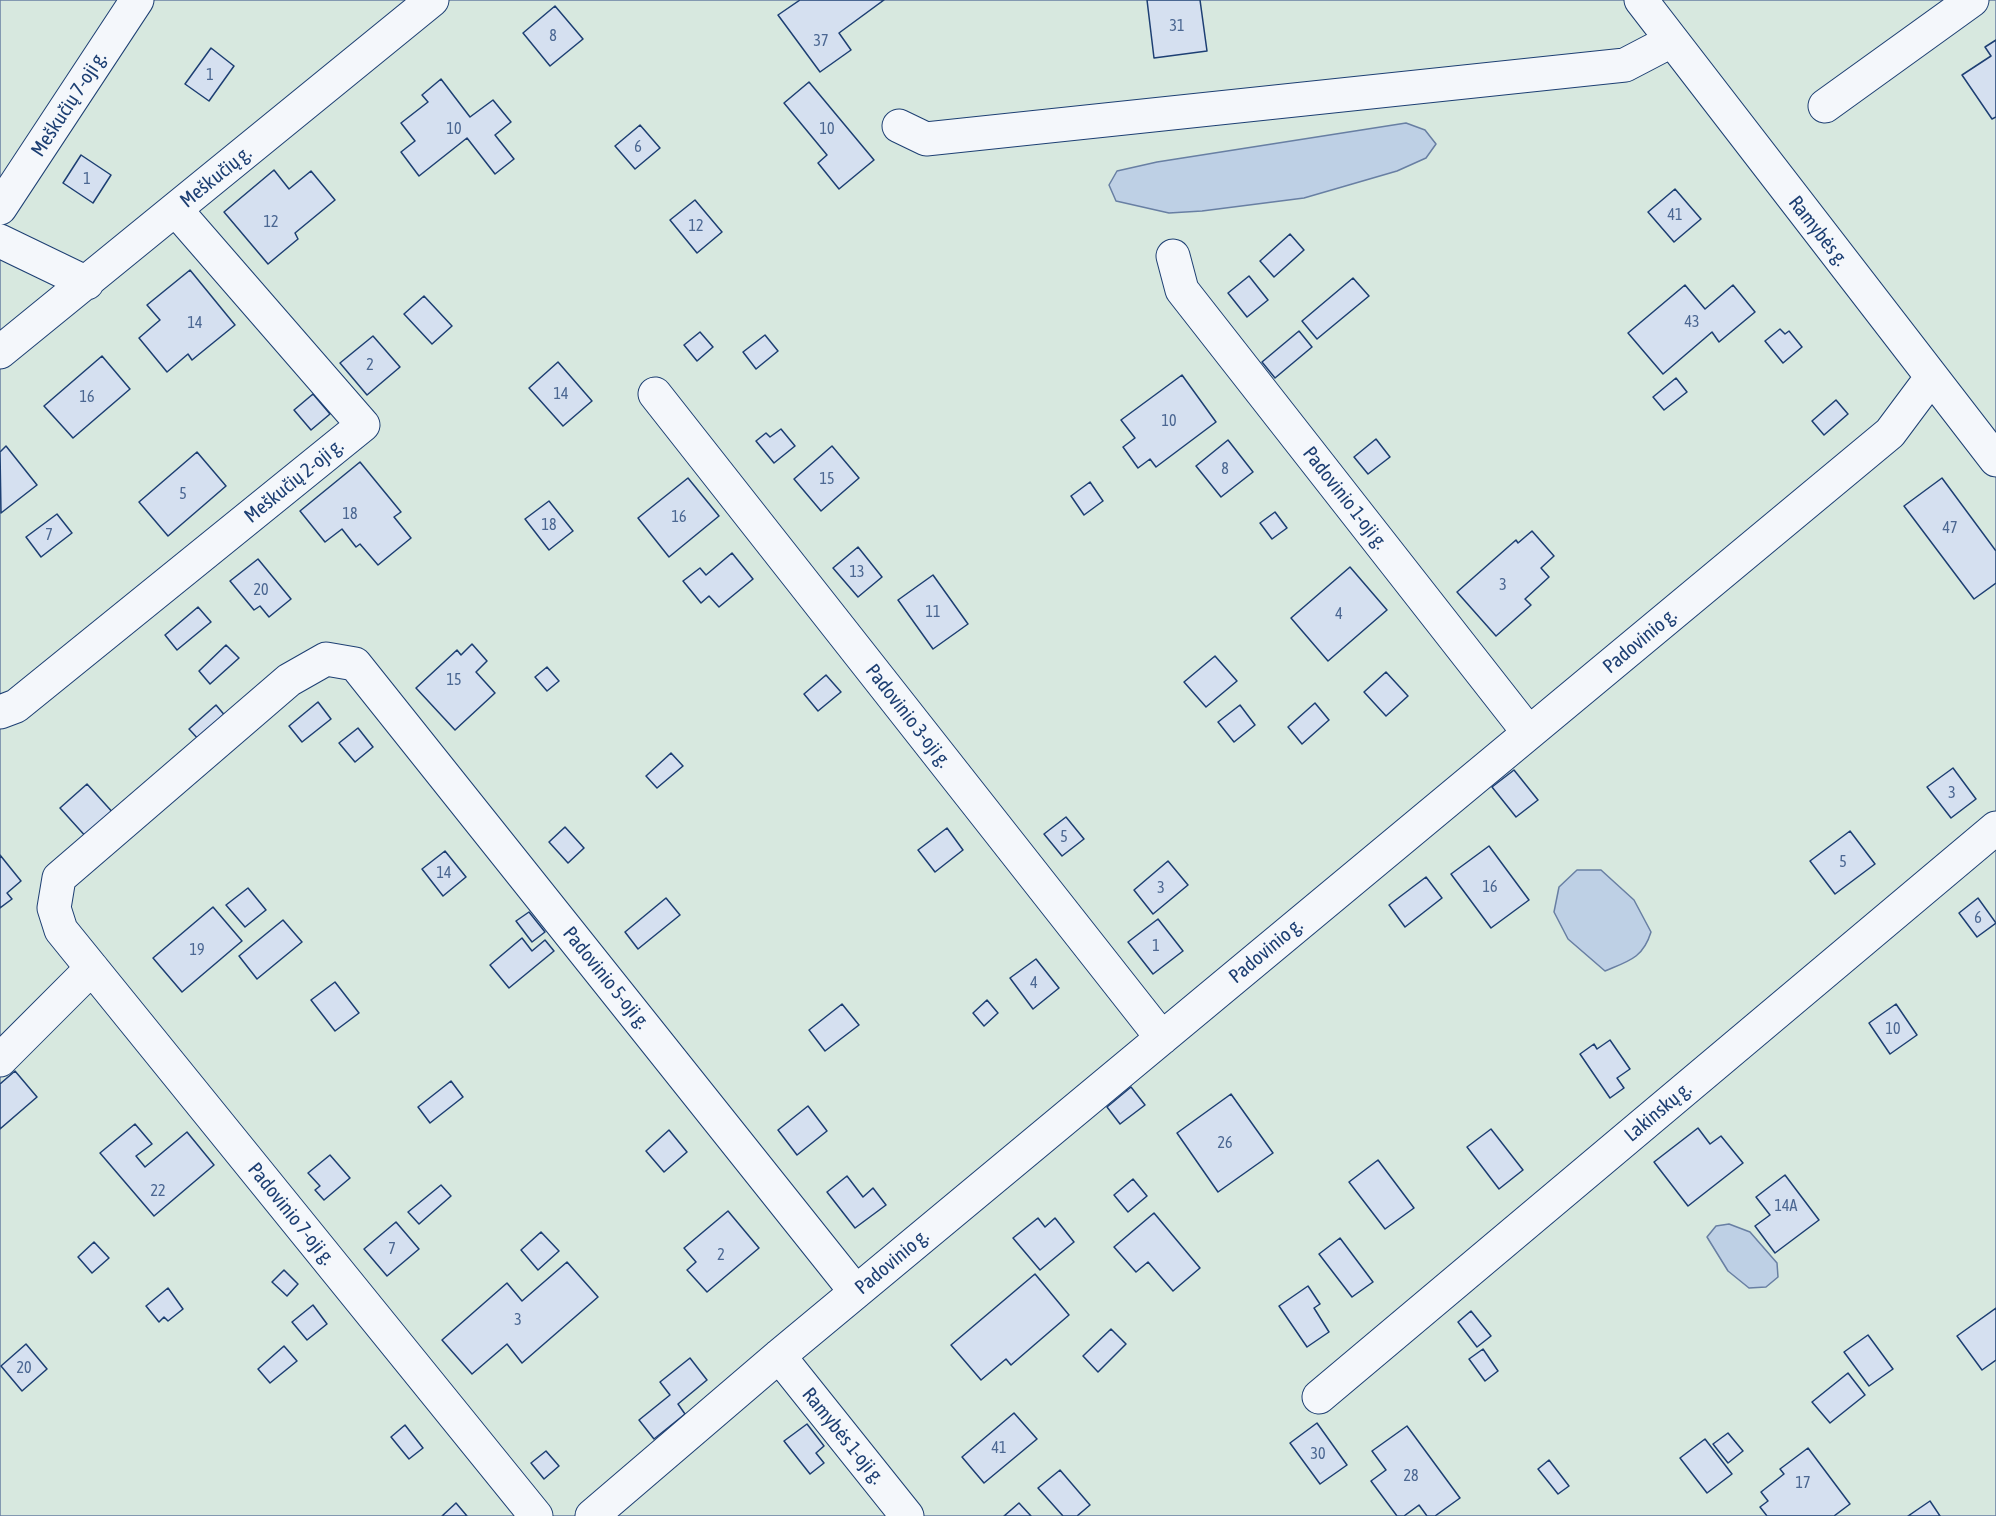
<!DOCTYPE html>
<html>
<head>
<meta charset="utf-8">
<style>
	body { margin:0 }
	canvas { display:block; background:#f4f7fb }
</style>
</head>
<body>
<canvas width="1996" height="1516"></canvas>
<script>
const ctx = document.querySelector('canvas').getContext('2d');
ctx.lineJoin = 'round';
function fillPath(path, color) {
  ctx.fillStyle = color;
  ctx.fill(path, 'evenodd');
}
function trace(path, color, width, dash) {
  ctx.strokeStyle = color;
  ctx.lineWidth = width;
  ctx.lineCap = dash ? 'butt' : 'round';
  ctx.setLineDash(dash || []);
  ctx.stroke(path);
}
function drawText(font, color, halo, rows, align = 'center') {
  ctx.font = font + ' "Asap Condensed",sans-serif';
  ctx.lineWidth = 4.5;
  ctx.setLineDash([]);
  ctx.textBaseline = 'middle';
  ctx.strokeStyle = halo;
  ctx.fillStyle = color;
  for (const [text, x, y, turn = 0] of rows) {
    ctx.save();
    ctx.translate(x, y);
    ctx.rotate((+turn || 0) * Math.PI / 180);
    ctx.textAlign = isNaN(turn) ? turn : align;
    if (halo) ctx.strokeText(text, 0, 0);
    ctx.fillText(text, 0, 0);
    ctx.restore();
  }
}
const green = new Path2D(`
	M0 0H1996V1516H0Z`);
fillPath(green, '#d7e8df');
trace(green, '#687fa3', 1.5);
const water = new Path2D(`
	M1406 123 1425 130 1436 144 1426 158 1397 171 1304 198 1202 211 1169 213 1116 201 1109 185 1117 171 1157 162Z
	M1577 870H1601L1634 900 1651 932C1643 958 1629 961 1605 971L1568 939 1554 912 1559 887Z
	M1729 1224 1750 1232 1777 1263 1778 1277 1766 1287 1749 1288 1728 1271 1707 1237 1716 1226Z`);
fillPath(water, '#bed0e5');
trace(water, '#687fa3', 1.5);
const building = new Path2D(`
	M800 0H884L839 33 851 50 820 72 778 15Z
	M1147 0H1200L1207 51 1154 58Z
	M555 6 583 39 550 66 523 33Z
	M1996 40V117L1992 119 1962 75 1991 56 1985 47Z
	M211 48 234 66 209 101 185 84Z
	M441 79 470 117 493 100 511 122 495 135 514 159 495 174 467 138 419 176 401 152 415 141 401 123 428 102 422 95Z
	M809 82 874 160 839 189 818 163 827 155 784 103Z
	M640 125 660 148 635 169 615 146Z
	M81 155 111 175 93 203 63 183Z
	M274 170 289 189 311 171 335 200 295 233 298 239 268 264 224 212Z
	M1675 189 1701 219 1674 242 1648 212Z
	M695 200 722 232 697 253 670 220Z
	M1290 234 1304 250 1274 277 1260 261Z
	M190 270 235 325 192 360 188 354 167 372 139 338 160 320 147 305Z
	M1249 276 1268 300 1247 317 1228 293Z
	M1353 278 1369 296 1317 339 1302 321Z
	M1685 285 1705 309 1733 285 1755 312 1719 342 1712 332 1663 374 1628 333Z
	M424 296 452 326 432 344 404 314Z
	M1780 329 1785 334 1789 331 1802 347 1783 363 1765 341Z
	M1299 331 1312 347 1275 378 1262 362Z
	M700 332 713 347 697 361 684 345Z
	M765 335 778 351 756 369 743 352Z
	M373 336 400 367 367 395 340 363Z
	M102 356 130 389 73 438 44 406Z
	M558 362 592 401 563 426 529 388Z
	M1182 375 1216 422 1156 467 1150 459 1138 468 1123 447 1135 438 1121 420Z
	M1676 378 1687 392 1664 410 1653 397Z
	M313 394 330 414 311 430 294 410Z
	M1836 400 1848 414 1824 435 1812 421Z
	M781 429 795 446 774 463 756 441 766 433 770 437Z
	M1376 439 1390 457 1368 474 1354 457Z
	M1228 440 1253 472 1221 497 1196 466Z
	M6 446 37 485 1 513 0 452Z
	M832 446 859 478 821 511 794 479Z
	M197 452 226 486 168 536 139 502Z
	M360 462 401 512 394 517 411 538 378 565 360 544 356 547 342 529 325 542 300 511Z
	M688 478 719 516 669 557 638 518Z
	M1942 478 1996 551V583L1974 599 1904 506Z
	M1090 482 1103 501 1084 515 1071 496Z
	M549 501 573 531 549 550 525 519Z
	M1275 512 1287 528 1272 539 1260 523Z
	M57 514 72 533 41 557 26 537Z
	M1532 531 1554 556 1541 568 1549 577 1525 599 1531 605 1496 636 1457 592 1516 540 1518 543Z
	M858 547 882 577 858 597 833 568Z
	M732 553 753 579 719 607 709 596 701 603 683 581 700 568 706 575Z
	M258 559 291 599 269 617 260 606 254 610 230 581Z
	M1350 567 1387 610 1328 661 1291 618Z
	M933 575 968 624 933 649 898 600Z
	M198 607 211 622 177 650 165 635Z
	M472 644 487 661 476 672 495 693 455 730 416 688 457 650 461 655Z
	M226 645 239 658 210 684 199 671Z
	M1215 656 1237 681 1206 707 1184 682Z
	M547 667 559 681 547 691 535 677Z
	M1386 672 1408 696 1386 716 1364 692Z
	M826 675 841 692 818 711 804 694Z
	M318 702 331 719 302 742 289 726Z
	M1315 703 1329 720 1302 744 1288 727Z
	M216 705 227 718 200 741 189 729Z
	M1240 705 1255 725 1234 742 1218 722Z
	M358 728 373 747 355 762 339 743Z
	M671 753 683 766 657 788 646 776Z
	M1953 768 1976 799 1951 818 1927 787Z
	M1514 770 1538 800 1516 817 1492 787Z
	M87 784 115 815 88 839 60 808Z
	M1066 817 1084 839 1062 856 1044 834Z
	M565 827 584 848 568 863 549 842Z
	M947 828 963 850 935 872 918 850Z
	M1850 831 1875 864 1835 894 1810 861Z
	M1489 846 1529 900 1491 928 1451 874Z
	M445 851 466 877 443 896 422 869Z
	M0 855 21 881 7 893 12 899 0 908Z
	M1168 861 1188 885 1153 914 1134 890Z
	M1426 877 1442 898 1405 927 1389 905Z
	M248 888 266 910 245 927 226 905Z
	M666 898 680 915 638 949 625 932Z
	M1978 898 1996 923 1977 937 1959 913Z
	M213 907 242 941 182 992 153 958Z
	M529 912 545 932 532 942 516 921Z
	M1158 919 1183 951 1153 974 1128 942Z
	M283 920 302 942 257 979 239 956Z
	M522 938 532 951 545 940 554 951 509 988 490 965Z
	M1036 959 1059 988 1033 1009 1010 978Z
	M335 982 359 1013 335 1031 311 1000Z
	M987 1000 998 1013 984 1026 973 1013Z
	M842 1004 859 1025 825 1051 809 1030Z
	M1896 1004 1917 1035 1890 1054 1869 1023Z
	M1610 1040 1630 1069 1617 1078 1624 1088 1610 1098 1580 1054 1594 1044 1597 1049Z
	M15 1071 37 1097 0 1129V1084Z
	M451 1081 463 1097 430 1123 418 1107Z
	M1131 1087 1145 1105 1120 1124 1107 1107Z
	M1231 1094 1273 1153 1218 1192 1177 1133Z
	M808 1106 827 1131 797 1155 778 1130Z
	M135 1124 152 1144 136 1156 145 1167 187 1132 214 1165 154 1216 100 1153Z
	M1698 1128 1710 1144 1721 1136 1743 1163 1688 1206 1654 1162Z
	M1491 1129 1523 1170 1499 1189 1467 1147Z
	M669 1130 687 1152 664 1172 646 1151Z
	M330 1155 350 1178 324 1200 315 1190 320 1186 308 1173Z
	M1378 1160 1414 1208 1385 1229 1349 1182Z
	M1785 1175 1819 1220 1775 1253 1755 1226 1770 1215 1756 1197Z
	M847 1176 863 1197 873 1188 886 1205 855 1228 827 1192Z
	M1133 1179 1147 1196 1128 1212 1114 1195Z
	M441 1185 451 1196 419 1224 408 1212Z
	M728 1211 759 1248 707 1292 687 1270 696 1262 684 1248Z
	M1154 1213 1200 1268 1173 1291 1148 1262 1136 1272 1114 1247Z
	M1038 1218 1045 1227 1055 1218 1074 1242 1040 1270 1013 1238Z
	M396 1222 419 1249 387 1276 364 1249Z
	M541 1232 559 1251 538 1270 521 1250Z
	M1340 1238 1373 1282 1352 1297 1319 1254Z
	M94 1242 109 1258 92 1273 78 1257Z
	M567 1262 598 1297 522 1363 507 1344 472 1374 442 1340 507 1283 522 1301Z
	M284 1270 298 1284 287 1296 272 1282Z
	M1035 1274 1069 1315 1011 1365 1006 1359 981 1380 951 1345Z
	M1308 1286 1320 1304 1314 1308 1329 1332 1307 1347 1279 1306Z
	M168 1288 183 1309 168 1321 164 1317 159 1322 146 1306Z
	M313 1305 327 1324 307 1340 292 1322Z
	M1996 1308V1360L1982 1370 1957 1336Z
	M1471 1311 1491 1336 1477 1347 1458 1322Z
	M1111 1329 1126 1344 1098 1372 1083 1356Z
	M1868 1335 1893 1369 1869 1386 1844 1352Z
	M26 1344 47 1369 22 1391 1 1366Z
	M284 1346 297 1361 270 1383 258 1369Z
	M1483 1349 1498 1371 1485 1381 1469 1359Z
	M690 1358 707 1380 678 1404 685 1414 654 1439 639 1420 670 1395 660 1382Z
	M1848 1373 1865 1395 1830 1423 1812 1402Z
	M1014 1413 1037 1439 984 1483 962 1457Z
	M1317 1423 1347 1465 1320 1484 1290 1443Z
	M807 1424 824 1446 816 1453 824 1463 810 1474 784 1441Z
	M405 1425 423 1448 409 1459 391 1437Z
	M1407 1426 1460 1498 1435 1516H1427L1419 1505 1404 1516H1397L1371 1481 1386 1470 1372 1451Z
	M1728 1433 1743 1451 1728 1463 1713 1444Z
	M1705 1439 1732 1474 1707 1493 1680 1458Z
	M1808 1448 1850 1504 1834 1516H1767L1760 1507 1768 1501 1761 1492 1784 1474 1780 1469Z
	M546 1451 559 1466 544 1479 531 1463Z
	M1549 1460 1569 1486 1558 1494 1538 1469Z
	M1060 1470 1090 1505 1077 1516H1063L1038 1488Z
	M1930 1501 1940 1516H1908Z
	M456 1503 467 1516H442Z
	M1019 1503 1031 1516H1004Z`);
fillPath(building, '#d5e0f0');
trace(building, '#1d3f73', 1.5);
const minor = new Path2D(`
	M1641 0 1996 460
	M1825 106 1972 0
	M899 126 926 139 1625 65 1671 41
	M0 208 137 0
	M0 241 87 283
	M1173 256 1182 290 1529 733
	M0 352 432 0
	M655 394 1162 1038
	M0 712 16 706 363 425 176 210
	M0 1060 92 968
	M779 1356 907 1516
	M1319 1397 1996 828
	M536 1516 61 930 54 908 59 878 289 680 326 659 355 664 856 1292
	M592 1516 779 1356 1890 433 1931 378`);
trace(minor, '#1d3f73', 35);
trace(minor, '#f4f7fb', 33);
drawText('16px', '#4b6792', null, [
	["31",1177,26],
	["8",553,36],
	["37",821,41],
	["1",210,75],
	["10",454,129],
	["10",827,129],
	["6",638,147],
	["1",87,179],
	["41",1675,215],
	["12",271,222],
	["12",696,226],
	["43",1692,322],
	["14",195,323],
	["2",370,365],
	["14",561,394],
	["16",87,397],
	["10",1169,421],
	["8",1225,469],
	["15",827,479],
	["5",183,494],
	["18",350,514],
	["16",679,517],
	["18",549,525],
	["47",1950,528],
	["7",49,535],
	["13",857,572],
	["3",1503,585],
	["20",261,590],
	["11",933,612],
	["4",1339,614],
	["15",454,680],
	["3",1952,793],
	["5",1064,837],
	["5",1843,862],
	["14",444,873],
	["16",1490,887],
	["3",1161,888],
	["6",1978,918],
	["1",1156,946],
	["19",197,950],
	["4",1034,983],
	["10",1893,1029],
	["26",1225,1143],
	["22",158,1191],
	["14A",1786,1206],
	["7",392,1249],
	["2",721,1255],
	["3",518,1320],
	["20",24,1368],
	["41",999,1448],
	["30",1318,1454],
	["28",1411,1476],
	["17",1803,1483]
]);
drawText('20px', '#1d3f73', '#f4f7fb', [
	["Meškučių 7-oji g.",69,104,-57],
	["Meškučių g.",216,177,-39],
	["Ramybės g.",1818,231,52],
	["Meškučių 2-oji g.",294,481,-39],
	["Padovinio 1-oji g.",1345,498,52],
	["Padovinio g.",1640,641,-40],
	["Padovinio 3-oji g.",908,716,52],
	["Padovinio g.",1266,951,-40],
	["Padovinio 5-oji g.",606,978,51],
	["Lakinskų g.",1658,1112,-40],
	["Padovinio 7-oji g.",291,1214,51],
	["Padovinio g.",892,1262,-40],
	["Ramybės 1-oji g.",843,1436,51]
]);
</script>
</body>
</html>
